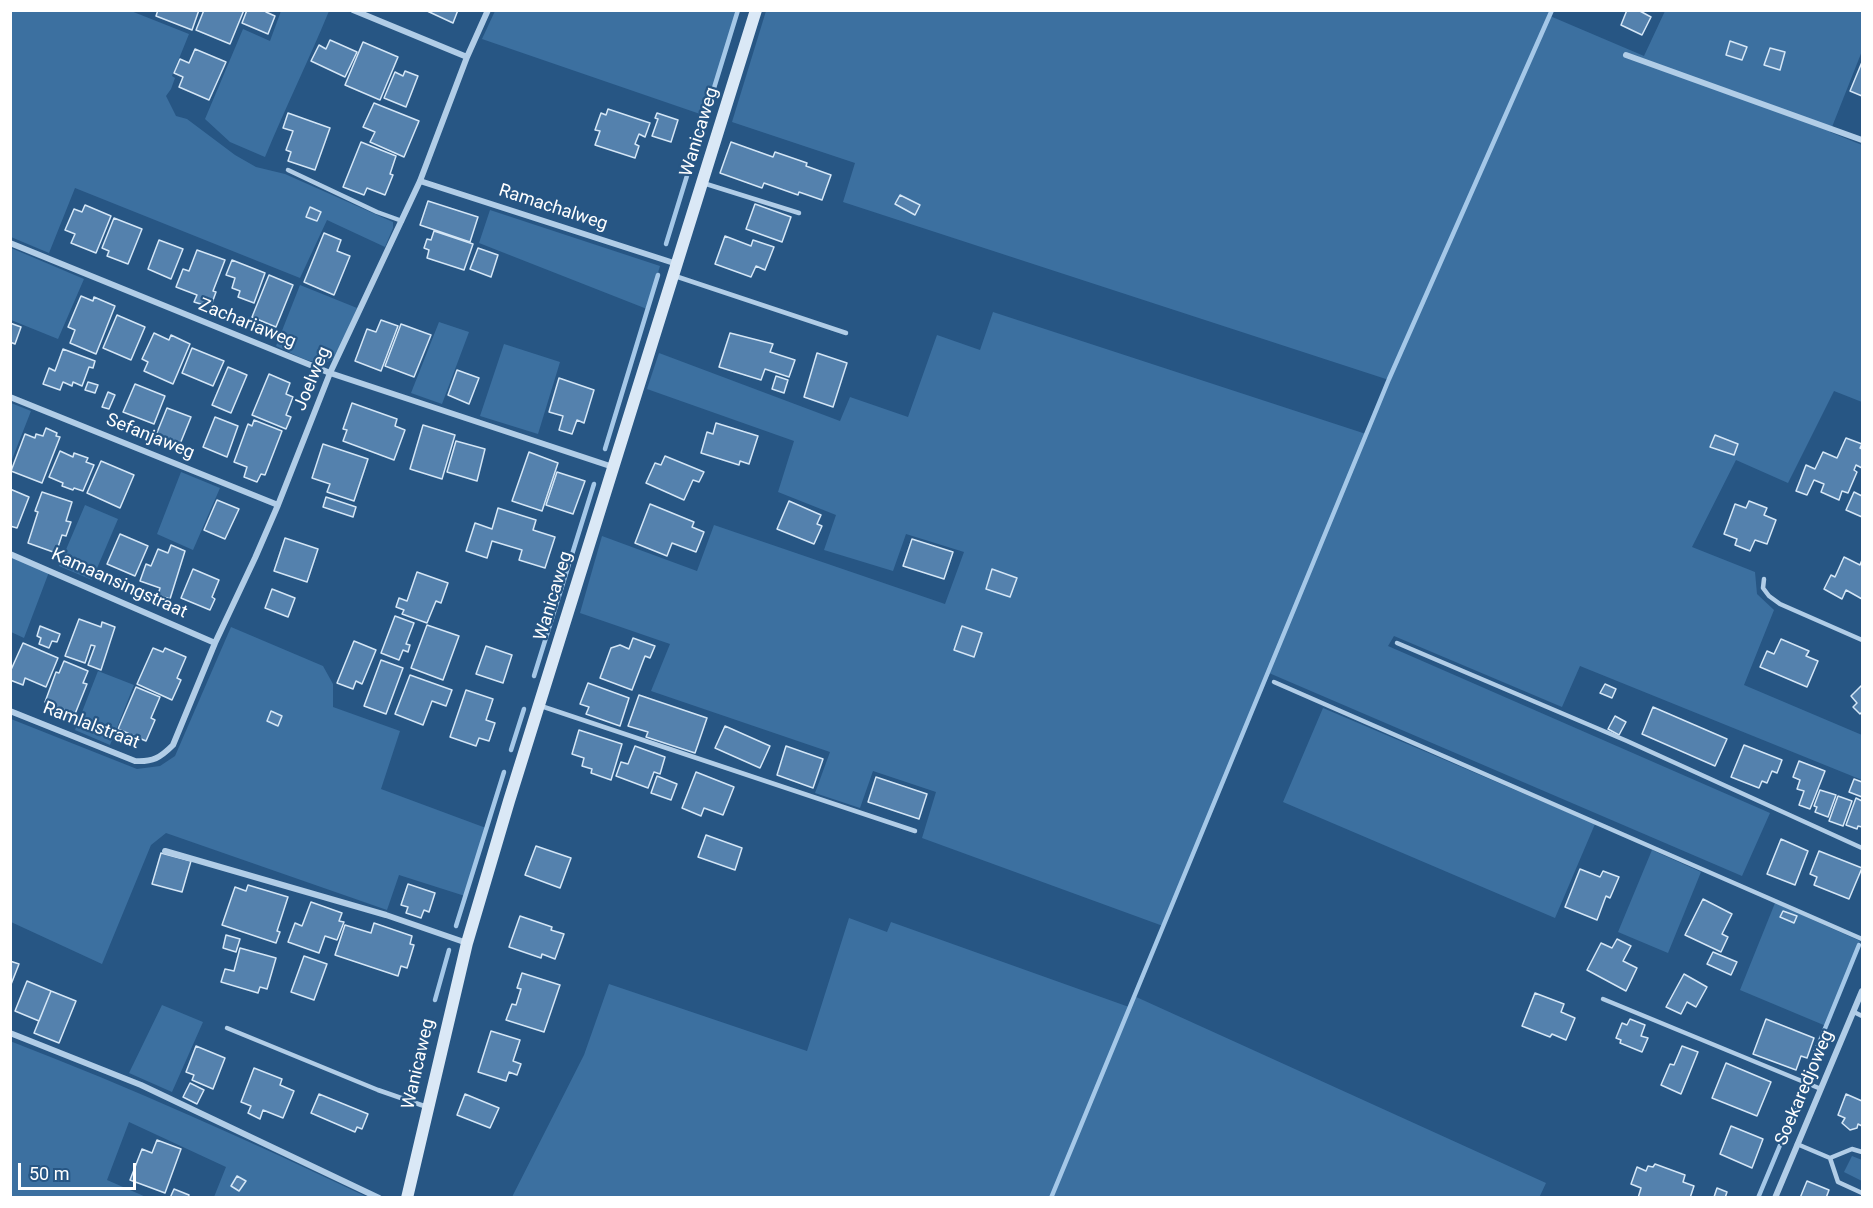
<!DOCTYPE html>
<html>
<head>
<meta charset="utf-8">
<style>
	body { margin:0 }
	#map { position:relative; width:1873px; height:1208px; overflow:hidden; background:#275684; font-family:Roboto,sans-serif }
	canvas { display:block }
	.frame { position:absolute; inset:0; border:12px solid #fff; pointer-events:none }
	.scale { position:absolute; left:18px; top:1163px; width:118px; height:27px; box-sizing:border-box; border:3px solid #fff; border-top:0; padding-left:8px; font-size:18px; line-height:21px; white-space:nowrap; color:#fff; -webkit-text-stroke:4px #275684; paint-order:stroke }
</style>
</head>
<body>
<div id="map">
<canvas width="1873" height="1208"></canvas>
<div class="frame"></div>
<div class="scale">50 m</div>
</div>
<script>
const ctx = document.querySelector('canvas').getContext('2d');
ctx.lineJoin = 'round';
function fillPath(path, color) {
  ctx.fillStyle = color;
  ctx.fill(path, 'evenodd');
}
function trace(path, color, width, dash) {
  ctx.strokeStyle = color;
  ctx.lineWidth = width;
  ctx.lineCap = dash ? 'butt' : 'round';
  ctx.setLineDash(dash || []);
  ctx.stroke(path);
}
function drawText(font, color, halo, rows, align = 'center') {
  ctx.font = font + ' Roboto,sans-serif';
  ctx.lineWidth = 4.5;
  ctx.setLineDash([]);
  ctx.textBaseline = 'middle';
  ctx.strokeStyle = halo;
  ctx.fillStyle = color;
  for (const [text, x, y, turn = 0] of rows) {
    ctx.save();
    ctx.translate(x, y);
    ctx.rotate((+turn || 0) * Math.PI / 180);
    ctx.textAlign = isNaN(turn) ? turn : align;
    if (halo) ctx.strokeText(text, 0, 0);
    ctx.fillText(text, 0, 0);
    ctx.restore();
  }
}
fillPath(new Path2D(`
	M10 11H131L189 34 172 76 175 78 171 89 166 96 176 116 187 119 235 155 256 167 285 174 393 222V228L385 247 327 220 300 278 75 188 49 253 11 237Z
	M281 11H329C309 60 285 108 265 157L230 142 205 119 243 29 270 41Z
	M495 11V10L738 11 706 116 482 39Z
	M766 11H1552L1550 16 1644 56 1665 11H1862V51L1830 132 1862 145V402L1834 391 1788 483 1736 460 1692 547 1755 572 1757 594 1774 610 1744 685 1862 735V780L1580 666 1562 707 1394 636 1388 646 1770 813 1742 876 1269 673 1163 926 922 838 936 792 873 771 860 808 815 793 830 752 651 691 670 644 580 613 602 536 697 571 714 525 945 604 964 552 906 534 893 571 824 550 836 515 778 492 794 441 647 389 659 353 840 421 850 397 908 417 937 335 980 350 993 312 1366 434 1389 380 843 202 855 163 732 122Z
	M490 210 660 266 647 309 479 243Z
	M11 248 84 279 58 339 11 320Z
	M300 285 357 308 336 357C320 372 293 353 276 346Z
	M439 322 469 332 442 404 411 393Z
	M504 344 560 362 538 434 480 416Z
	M11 403 31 411 11 462Z
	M181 472 220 488 193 550 157 534Z
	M85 505 118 519 92 580 59 566Z
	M12 556 49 572 24 638 11 632 10 561Z
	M231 627 323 666 333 684V707L400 731 381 789 486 828 465 896 399 875 387 910 166 833 151 845 102 964 11 922V719L137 769 160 766 175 756Z
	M98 671 134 685 110 745 75 730Z
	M1323 708 1595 824 1555 918 1283 802Z
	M1652 850 1701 872 1668 953 1618 932Z
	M1775 903 1860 941 1826 1026 1740 990Z
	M849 918 887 932 891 922 1129 1007 1134 996 1546 1183 1539 1198 512 1197 584 1055 609 984 807 1051Z
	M162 1005 203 1022 172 1092 129 1073Z
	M10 1041C132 1088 250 1141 367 1197H214L226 1167 129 1122 107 1180 146 1197H11Z
	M1852 1156 1862 1160V1181L1844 1172Z`), '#3c70a0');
trace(new Path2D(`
	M666 244 738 10
	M605 449 658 275
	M534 676 594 484
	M511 750 524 709
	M456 926 504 772
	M435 1000 449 950
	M1815 1053 1859 945
	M1051 1198 1389 379 1552 10
	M1758 1198 1801 1095`), '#a5c8e8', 4.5);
const building = new Path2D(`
	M158 10H199L192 30 156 16Z
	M204 10H244L230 44 196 30Z
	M247 10H266V12L275 16 268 34 242 23Z
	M425 10H458L453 23Z
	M1627 10H1638L1651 17 1642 35 1621 25Z
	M330 40 357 52 345 77 311 61 319 45 326 49Z
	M1730 41 1747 47 1742 60 1726 55Z
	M363 42 398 57 380 100 345 85Z
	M1770 48 1785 52 1780 70 1764 65Z
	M195 49 226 62 209 100 179 87 183 77 174 73 180 59 189 63Z
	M1862 62V96L1850 91Z
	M405 71 418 76 406 107 384 98 395 72 403 76Z
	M374 103 419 121 404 157 370 142 375 132 363 127Z
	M608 109 650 123 645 137 639 134 635 144 639 146 635 158 595 145 600 131 595 130 601 113 606 115Z
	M288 113 330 128 315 170 288 161 291 152 286 150 293 131 283 128Z
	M657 113 678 120 671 142 652 136 658 119 655 118Z
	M361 142 396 156 390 174 393 175 385 195 367 188 364 195 343 187Z
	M731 142 773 157 775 152 807 163 806 166 831 175 822 200 799 192 798 195 764 183 762 188 720 173Z
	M900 195 920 205 915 215 895 204Z
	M428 201 478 217 470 242 420 225Z
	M755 204 791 217 782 242 746 229Z
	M85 205 111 216 96 253 71 243 75 234 65 230 74 209 82 212Z
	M310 207 321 212 317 221 306 217Z
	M114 218 142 229 128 264 107 256 109 251 102 248Z
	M434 231 473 244 464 270 427 258 429 250 424 248 427 239 431 240Z
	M324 233 341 240 337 251 350 256 334 295 304 282Z
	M725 236 751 246 753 240 774 247 765 270 756 266 751 277 715 264Z
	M159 240 183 249 171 279 148 269Z
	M478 248 498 255 491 277 470 269Z
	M197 250 225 260 213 291 216 292 212 303 206 301 204 305 194 302 197 295 176 287 183 269 189 271Z
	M232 260 265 273 254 303 238 297 240 291 232 288 235 278 226 275Z
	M269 275 293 285 276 327 252 317Z
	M81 296 93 301 94 297 115 306 96 354 70 343 75 330 68 327Z
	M117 315 145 327 131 360 103 348Z
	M381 320 398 326 381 371 355 361 367 329 376 332Z
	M10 323 21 327 15 344 10 342Z
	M401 324 431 335 414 377 385 366Z
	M154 333 169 340 171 335 190 344 173 384 144 371 148 362 142 359Z
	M730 333 773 344 770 352 795 360 789 377 765 369 761 380 719 367Z
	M192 348 224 361 213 386 182 373Z
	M63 349 95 361 93 368 89 367 82 386 73 382 72 386 63 382 60 390 43 384 49 368 55 371Z
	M817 353 847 363 833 407 804 397Z
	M228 367 247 375 231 413 212 405Z
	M457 370 479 378 469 404 448 395Z
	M269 374 290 383 286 394 293 397 286 415 291 417 286 429 252 415Z
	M776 376 788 380 784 393 772 389Z
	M559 378 594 390 584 423 577 420 572 434 559 430 563 416 549 412Z
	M88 382 98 385 95 393 85 390Z
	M135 384 165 396 154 424 123 412Z
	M108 392 115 395 109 409 102 407Z
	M352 403 397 419 395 426 405 430 394 460 343 441 347 430 343 429Z
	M167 408 191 417 180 444 156 435Z
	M215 417 238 426 227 457 203 447Z
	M254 420 282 431 265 475 261 474 257 482 244 477 247 467 234 462 248 424 252 426Z
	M716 423 758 436 749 464 740 461 739 465 701 453 707 432 713 434Z
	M423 425 455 435 442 479 410 469Z
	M46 428 57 433 56 436 60 437 42 483 11 471 25 434 35 438 36 434 43 436Z
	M1715 435 1738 444 1734 455 1710 447Z
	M1846 438 1862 444 1860 448 1862 449V468L1856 465 1854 470 1857 472 1848 493 1842 491 1839 500 1821 492 1824 484 1814 480 1807 495 1796 491 1806 465 1815 469 1823 452 1837 458Z
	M456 441 485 449 477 481 447 472Z
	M323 444 368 459 354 501 327 492 330 484 312 478Z
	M60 451 73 457 74 453 88 458 86 462 94 465 83 491 74 488 73 490 62 486 63 483 49 477Z
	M529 452 558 463 542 511 512 501Z
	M665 456 704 472 699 482 693 480 684 500 646 483 655 463 661 465Z
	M101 461 134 475 120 508 87 493Z
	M557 472 585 481 573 514 546 505Z
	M10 489 29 497 17 528 10 526Z
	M42 492 72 502 66 521 71 522 66 536 62 535 56 553 28 543 38 512 35 511Z
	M1854 492 1862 496V517L1846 510Z
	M326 497 356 507 353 517 323 507Z
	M217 500 239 509 225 539 204 530Z
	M789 501 821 515 817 524 822 526 814 544 777 529Z
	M1749 501 1767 508 1764 515 1776 520 1767 544 1755 540 1750 551 1735 545 1737 539 1724 534 1735 504 1746 508Z
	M650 504 694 522 692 527 704 532 696 552 672 543 667 556 635 543Z
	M498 508 536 520 533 530 555 537 545 568 519 560 522 550 492 541 487 558 466 551 475 523 492 529Z
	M120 534 148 546 135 576 107 564Z
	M285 538 318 549 307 582 274 571Z
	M912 539 953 552 944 579 903 566Z
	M171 545 185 551 170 599 158 595 160 588 140 581 146 564 151 566 158 549 168 553Z
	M1844 557 1860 565 1862 560V599L1846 590 1842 599 1824 589 1831 575 1835 577Z
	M193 569 219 580 212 597 215 599 210 610 181 598Z
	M992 569 1017 578 1010 597 986 589Z
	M417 572 448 583 441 603 436 601 427 623 402 614 404 610 396 607 399 598 407 601Z
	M272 589 295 598 288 617 265 608Z
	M395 616 414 623 406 644 410 645 408 652 403 650 399 660 381 653Z
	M79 619 101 627 102 622 115 627 101 670 88 665 95 646 91 645 85 663 65 656Z
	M427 625 459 636 443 680 411 668Z
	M40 626 60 634 57 642 52 641 49 648 39 644 41 638 37 636Z
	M962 626 982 633 974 657 954 650Z
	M633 638 655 646 650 658 645 656 632 690 600 678 611 648 620 645 629 649Z
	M1781 639 1809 651 1806 656 1818 661 1807 687 1760 667 1767 651 1774 654Z
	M354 641 376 650 362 684 356 681 353 689 337 683Z
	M23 643 58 658 46 687 25 678 23 685 10 680V672Z
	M486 646 512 655 503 683 476 674Z
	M153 648 163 652 165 648 186 657 177 678 181 680 172 700 137 684Z
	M381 660 403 668 386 714 364 706Z
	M64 661 88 671 83 683 87 684 75 714 45 702 56 672 59 673Z
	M410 675 452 690 446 706 432 701 423 725 395 714Z
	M588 683 629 698 620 726 586 714 589 707 580 704Z
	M1605 684 1616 689 1612 698 1600 693Z
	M1862 685V712L1860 714 1853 707 1857 703 1851 696Z
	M136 687 160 697 151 718 155 720 146 741 118 729Z
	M466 690 493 699 486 720 495 723 489 741 479 738 476 746 450 737Z
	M639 695 707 718 695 753 646 737 648 732 628 726Z
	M1653 707 1727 739 1715 766 1642 734Z
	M271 711 282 716 278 726 267 721Z
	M1615 716 1626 722 1619 735 1608 729Z
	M725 726 770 746 760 768 715 748Z
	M579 730 622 744 611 780 591 773 592 769 582 766 584 758 572 754Z
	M1744 745 1782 760 1777 773 1772 771 1767 783 1762 781 1759 788 1731 777Z
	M635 746 665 757 660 774 654 772 648 788 616 776 621 762 628 764Z
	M786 746 823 759 813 788 777 775Z
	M1799 761 1825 771 1810 809 1799 805 1804 791 1797 789 1800 780 1793 777Z
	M696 772 734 787 723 815 704 808 701 816 682 808Z
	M657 776 677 784 671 800 651 793Z
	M876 777 927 794 919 819 868 802Z
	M1854 779 1862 782V797L1849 792Z
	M1820 790 1836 795 1828 817 1815 812 1817 807 1814 806Z
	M1838 796 1852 801 1843 826 1829 821Z
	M1856 798 1862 801V827L1858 826 1857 829 1846 825Z
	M706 835 742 848 735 870 698 857Z
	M1781 839 1808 851 1795 885 1767 874Z
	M536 846 571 858 560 888 525 875Z
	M1819 851 1862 868 1849 899 1814 885 1817 877 1810 874Z
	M161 853 191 861 182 892 152 884Z
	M1580 869 1600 877 1603 871 1619 877 1610 898 1606 896 1597 920 1565 907Z
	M408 884 435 893 429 912 424 910 421 918 406 913 408 907 401 905Z
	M248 885 288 897 277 931 280 932 276 943 222 925 235 887 246 891Z
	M1703 899 1732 914 1722 934 1728 937 1721 952 1685 935Z
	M311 902 342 913 339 921 344 922 337 940 325 936 319 953 288 942 295 923 302 926Z
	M1783 911 1797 916 1794 923 1780 917Z
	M520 916 552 927 551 930 564 934 555 959 542 954 541 958 509 947Z
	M374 923 412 936 410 944 414 945 407 968 401 966 398 976 335 955 345 925 371 933Z
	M226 935 240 939 236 952 223 948Z
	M1617 939 1631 946 1623 961 1637 968 1626 991 1587 970 1601 943 1612 948Z
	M240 948 276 958 267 989 260 987 258 993 221 982 225 969 234 971Z
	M1713 952 1737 962 1731 975 1707 964Z
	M304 956 327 964 314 1000 291 992Z
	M10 961 19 964 10 987Z
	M522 973 560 985 544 1032 506 1020 512 1004 516 1005 521 989 517 988Z
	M1684 974 1707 987 1696 1007 1687 1002 1681 1014 1666 1007Z
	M27 981 51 991 39 1021 15 1011Z
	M51 991 76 1001 59 1043 34 1033Z
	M1535 993 1564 1004 1561 1012 1575 1018 1566 1040 1552 1034 1550 1037 1522 1026Z
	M1630 1019 1645 1025 1641 1036 1648 1038 1642 1052 1620 1043 1621 1040 1616 1038 1622 1023 1627 1025Z
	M1766 1019 1814 1038 1807 1058 1801 1056 1796 1070 1753 1054Z
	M491 1031 520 1040 513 1061 521 1064 517 1075 509 1072 506 1081 478 1072Z
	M196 1046 225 1058 213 1089 192 1080 194 1075 186 1072Z
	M1682 1046 1698 1052 1681 1094 1661 1085 1670 1064 1674 1065Z
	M1726 1063 1771 1082 1757 1116 1712 1098Z
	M254 1068 282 1079 280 1085 294 1091 283 1118 263 1110 260 1119 248 1113 251 1106 241 1102Z
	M190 1083 204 1090 197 1104 183 1097Z
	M319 1094 368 1114 362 1129 357 1127 355 1132 311 1113Z
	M465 1094 499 1108 490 1128 457 1115Z
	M1846 1094 1862 1101V1126L1858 1124 1857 1128 1850 1130 1842 1123 1845 1118 1838 1115Z
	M1731 1126 1763 1139 1752 1168 1720 1154Z
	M157 1140 181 1149 165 1193 130 1180 142 1149 152 1153Z
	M1655 1164 1685 1175 1683 1182 1694 1186 1690 1198H1638L1641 1188 1631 1184 1637 1167 1646 1171 1648 1166 1653 1167Z
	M237 1176 246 1181 239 1191 231 1186Z
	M1807 1181 1829 1190 1826 1198H1800Z
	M1717 1188 1727 1192 1725 1198 1714 1197Z
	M174 1189 189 1195 188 1198H170Z`);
fillPath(building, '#5481ad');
trace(building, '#d4e6f6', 1.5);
trace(new Path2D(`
	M288 170 377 212 402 221
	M703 183 799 213
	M675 276 846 333
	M1764 579 1763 588 1769 596 1780 604 1862 640
	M1397 643 1627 741 1862 848
	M1274 682 1862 939
	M541 706 915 831
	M1603 999 1821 1089
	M1854 1012 1862 1016
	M227 1028 378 1090 427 1107
	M1797 1144 1830 1158 1852 1149 1862 1152
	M1830 1158 1838 1182 1862 1193`), '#b1cde7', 4.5);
trace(new Path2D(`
	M353 10 467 57
	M1626 55 1862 140
	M420 181 677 264
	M10 243 330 373 613 467
	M10 397 278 505
	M10 554 215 643
	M10 711 135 761C153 762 160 758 173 745L215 643 255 558 278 505 330 373 420 181 467 57 488 10
	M165 851 386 915 467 943
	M10 1033 141 1085 379 1198
	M1775 1198 1862 991`), '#b1cde7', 6);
trace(new Path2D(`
	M407 1198 467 943 509 801 756 10`), '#dae8f6', 12);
drawText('18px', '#fff', '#275684', [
	["Wanicaweg",700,132,-73],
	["Ramachalweg",553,208,18],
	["Zachariaweg",247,324,22],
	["Joelweg",313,379,-67],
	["Sefanjaweg",150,437,22],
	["Kamaansingstraat",119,584,24],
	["Wanicaweg",554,596,-73],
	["Ramlalstraat",91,726,21],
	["Wanicaweg",419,1064,-77],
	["Soekaredjoweg",1805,1088,-67]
]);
</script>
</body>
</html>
